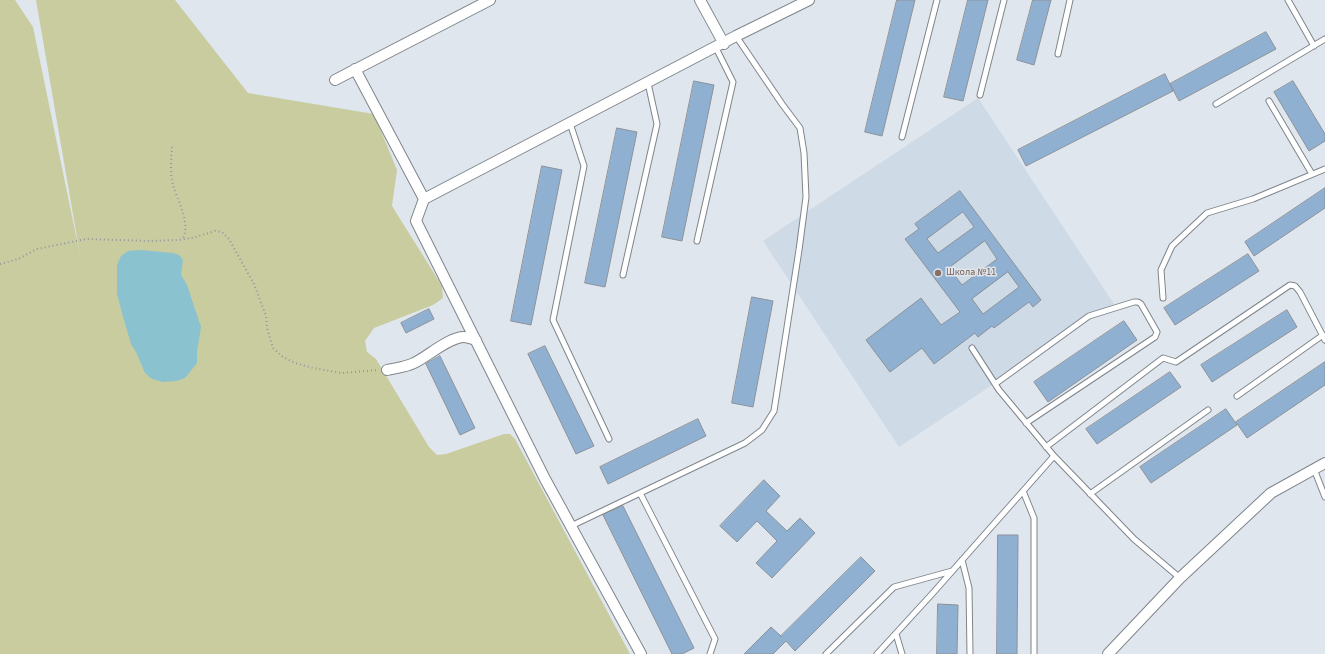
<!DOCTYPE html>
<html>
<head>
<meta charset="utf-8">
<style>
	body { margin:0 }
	canvas { display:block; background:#dfe6ed }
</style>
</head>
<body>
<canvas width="1325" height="654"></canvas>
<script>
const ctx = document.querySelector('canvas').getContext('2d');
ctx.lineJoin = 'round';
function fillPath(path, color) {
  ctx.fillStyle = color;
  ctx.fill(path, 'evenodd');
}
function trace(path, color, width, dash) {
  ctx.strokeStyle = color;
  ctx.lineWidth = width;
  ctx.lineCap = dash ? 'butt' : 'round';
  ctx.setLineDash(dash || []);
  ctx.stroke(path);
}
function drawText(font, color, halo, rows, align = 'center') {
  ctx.font = font + ' "Source Sans 3",sans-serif';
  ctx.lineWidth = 3;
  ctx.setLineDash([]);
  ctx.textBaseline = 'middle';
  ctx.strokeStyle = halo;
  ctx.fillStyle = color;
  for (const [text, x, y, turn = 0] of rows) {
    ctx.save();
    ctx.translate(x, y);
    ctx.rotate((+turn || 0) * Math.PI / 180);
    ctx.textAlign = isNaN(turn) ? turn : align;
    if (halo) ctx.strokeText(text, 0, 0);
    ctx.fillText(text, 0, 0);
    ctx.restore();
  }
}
fillPath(new Path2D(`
	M978 98 1114 304 899 447 763 241Z`), '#cfdae7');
fillPath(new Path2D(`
	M0 0H15L33 27 80 255 36 0H175L248 93 374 114 397 170 392 206 442 286 443 298 433 305 374 328 365 341 367 352 376 359 429 447 437 455 446 454 504 434H510L515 439 630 654H0Z`), '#c8cc9f');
fillPath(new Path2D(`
	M140 250 173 253 179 255 183 260 181 275 187 285 201 327 197 352V363L185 378 176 381 163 382 152 379 145 373 136 352 131 344 122 313 117 294V265L121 256 128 251Z`), '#8ac2cf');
const building = new Path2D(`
	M897 0H915L882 136 865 132Z
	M968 0H988L963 101 944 97Z
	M1033 0H1051L1034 65 1017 60Z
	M1266 32 1276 49 1179 101 1170 84Z
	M1165 74 1173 91 1026 166 1018 150Z
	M694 81 714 85 682 241 662 237Z
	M1293 81 1325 134V141L1309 151 1274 92Z
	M617 128 637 132 605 287 585 283Z
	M542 166 562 170 531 325 511 321Z
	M1325 188V208L1254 256 1245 242Z
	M960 191 1041 300 1033 307 1029 302 994 328 992 326 978 337 975 333 934 364 922 348 890 372 866 340 921 298 941 325 960 312 905 239 919 229 915 224ZM963 212 974 227 938 253 927 239ZM985 241 997 259 962 285 949 268ZM1008 272 1019 287 983 314 972 299Z
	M1248 254 1259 271 1175 325 1164 308Z
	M752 297 773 301 753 407 732 403Z
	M429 309 434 319 406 333 401 323Z
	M1287 310 1297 327 1212 382 1201 365Z
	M1124 321 1137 340 1048 402 1034 382Z
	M545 346 594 446 576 454 528 354Z
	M440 356 475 428 460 435 426 364Z
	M1325 362V385L1247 438 1236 422Z
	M1170 372 1181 387 1097 444 1086 429Z
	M1226 409 1237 425 1151 483 1140 467Z
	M698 419 706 436 608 484 600 467Z
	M764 480 780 496 766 511 787 531 800 518 815 533 772 578 756 563 777 541 757 521 737 542 720 526Z
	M623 506 694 648 682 654H672L603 515Z
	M998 535H1018L1017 654H997Z
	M861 557 875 571 795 651 786 641 773 654H744L771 627 782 637 781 636Z
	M938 604 958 605 957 654H937Z`);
fillPath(building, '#90b0d2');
trace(building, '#8c9299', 1);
const service = new Path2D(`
	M1288 0 1314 46
	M1058 54 1070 0
	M980 95 1004 0
	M1269 101 1312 174
	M1216 104 1325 39
	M570 123 584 166 553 320 609 439
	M902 137 937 0
	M697 241 733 82 716 48
	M623 275 657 124 648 83
	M1163 298 1161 270 1172 246 1207 213 1253 199 1325 169
	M972 348 999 390 1054 456 1134 539 1180 578
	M995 384 1089 316 1134 302H1138L1141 304 1157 332 1155 337 1026 423
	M1237 396 1323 335
	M1046 447 1163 358 1176 362 1290 285 1295 286 1300 292 1325 340
	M1314 469 1325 497
	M1023 491 1034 518V654
	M640 493 715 639 710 654
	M1090 494 1208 410
	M571 526 745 443 762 430 774 411 799 250 806 197 804 153 800 128 782 104 736 36
	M962 560 969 588 970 654
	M896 634 902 654
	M826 654 894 587 952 571
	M877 654 932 594 1054 456`);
const minor = new Path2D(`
	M700 0 724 44
	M355 69 424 199
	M335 80 490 0
	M387 370C396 368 406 367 414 363 427 357 449 337 464 337 467 337 472 339 476 340
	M641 654 545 479 416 221 424 199 736 36 809 0
	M1108 654 1180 578 1271 493 1325 463`);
trace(service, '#7f858b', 7);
trace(minor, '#7f858b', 12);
trace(new Path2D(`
	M172 147C171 159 170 173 173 185 177 200 192 224 182 240
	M0 264 18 259 37 249 86 239 150 241 178 240 192 238 215 231 222 232 229 239 254 284 266 316 267 328 273 348 283 357 295 363 313 368 342 373 378 370`), '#93979d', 2, [1, 3]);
trace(service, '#fff', 5);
trace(minor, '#fff', 10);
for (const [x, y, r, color] of [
	[938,273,4,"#8d6e63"]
]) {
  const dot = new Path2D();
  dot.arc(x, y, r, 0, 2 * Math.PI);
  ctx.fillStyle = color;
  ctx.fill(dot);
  trace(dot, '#dfe6ed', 1.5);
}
drawText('10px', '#785e54', '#dfe6ed', [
	["Школа №11",946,273]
], 'left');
</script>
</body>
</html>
